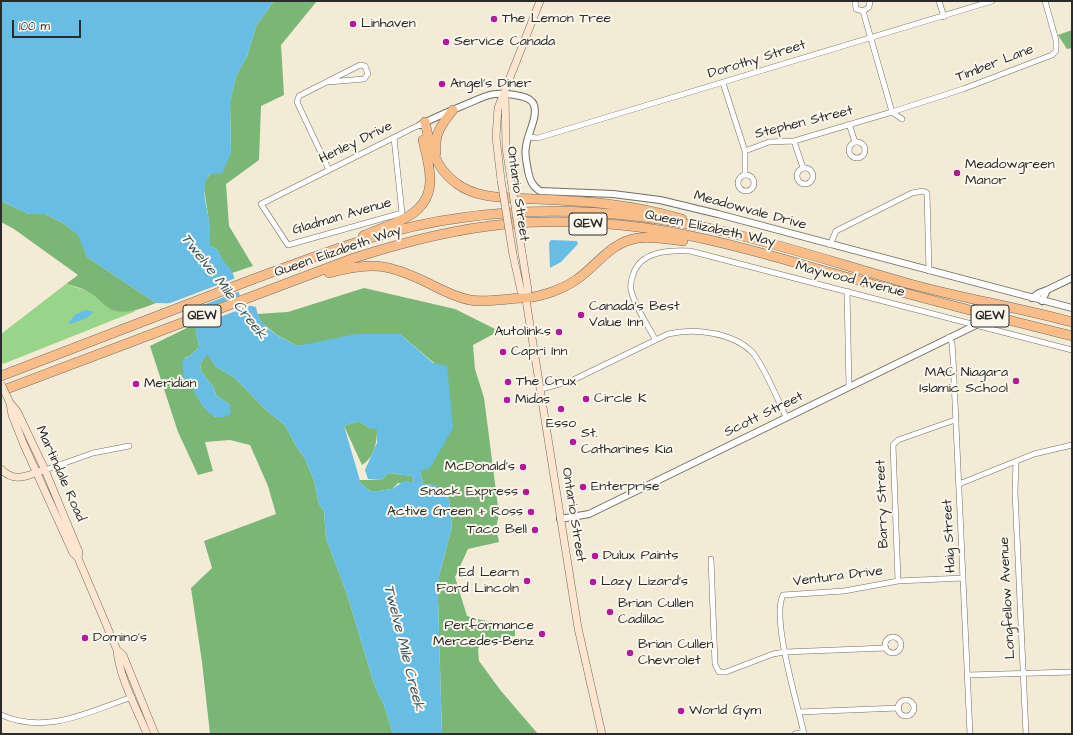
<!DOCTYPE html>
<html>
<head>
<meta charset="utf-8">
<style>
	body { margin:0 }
	#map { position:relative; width:1073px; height:735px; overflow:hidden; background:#f3ebd5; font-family:"Architects Daughter",sans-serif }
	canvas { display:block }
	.frame { position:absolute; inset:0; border:2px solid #2b2b2b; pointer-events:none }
	.scale { position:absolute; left:12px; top:20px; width:69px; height:18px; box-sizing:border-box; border:2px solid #2b2b2b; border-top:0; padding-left:5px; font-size:12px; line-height:14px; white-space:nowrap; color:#2b2b2b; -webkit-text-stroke:3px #fbf7ec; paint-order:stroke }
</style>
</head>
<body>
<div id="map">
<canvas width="1073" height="735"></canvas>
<div class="frame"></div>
<div class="scale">100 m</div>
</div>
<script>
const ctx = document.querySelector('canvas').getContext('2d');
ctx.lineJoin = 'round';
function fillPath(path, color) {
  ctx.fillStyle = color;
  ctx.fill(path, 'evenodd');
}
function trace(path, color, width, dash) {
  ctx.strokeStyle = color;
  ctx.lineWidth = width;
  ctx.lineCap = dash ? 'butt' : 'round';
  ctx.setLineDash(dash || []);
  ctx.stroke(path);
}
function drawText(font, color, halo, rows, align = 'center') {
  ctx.font = font + ' "Architects Daughter",sans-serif';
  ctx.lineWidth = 4;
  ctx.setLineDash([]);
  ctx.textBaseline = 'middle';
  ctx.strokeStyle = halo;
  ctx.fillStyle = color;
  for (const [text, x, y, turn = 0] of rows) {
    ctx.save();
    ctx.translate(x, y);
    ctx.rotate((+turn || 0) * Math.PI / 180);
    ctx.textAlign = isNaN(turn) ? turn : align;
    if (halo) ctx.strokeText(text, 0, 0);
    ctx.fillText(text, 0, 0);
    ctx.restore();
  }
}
fillPath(new Path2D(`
	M66 284 90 292 102 300 107 307 117 310 136 311 3 364 1 360V334Z`), '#98d58a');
fillPath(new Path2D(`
	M274 1H317L281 45 284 95 261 106 259 160 226 184 229 226 253 266 232 273 221 260 218 250 210 246 209 221 204 189 205 180 231 153 230 102 235 80 239 70 247 57 256 26Z
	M1072 30V48L1067 49 1058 35Z
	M1 201 29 214H45L63 223 79 235 87 257 156 303C141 309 122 317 107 307 101 303 97 296 90 293 83 288 74 286 66 284L78 275 14 229 1 222Z
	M364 288 455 309 499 331 473 345 475 369 484 398 499 514 496 528 499 542 468 549 455 577 467 616 481 620 515 625V636L484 640 478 649 479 661 501 691 538 734H442L438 600 439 576 452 527 449 499 434 485 423 484 420 471 434 363 400 334 297 346 277 335 262 323 257 314 288 312Z
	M195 324 199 347 190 356 185 358 184 378C197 388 197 406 216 417L230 405 216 395 214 388 201 371 200 364 207 353 215 366 235 378 267 411 285 425 296 446 304 457 314 480 319 504 324 511 326 538 347 594 375 687 384 705 393 734H210L202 662 191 588 212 568 204 541 276 514 268 486 250 445 230 440 205 442 213 471 198 475 178 432 150 346Z
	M359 421 369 428H377C377 442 375 457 362 465L344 426Z
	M389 473 412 476 414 483H398L392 489 372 492 361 484 359 480H381Z`), '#7ab676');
fillPath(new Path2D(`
	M1 1H274L256 26 247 57 239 70 235 80 230 103 231 153 222 173 210 174C199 187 207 205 209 220 210 229 210 238 210 246L218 250C222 263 229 264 233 274 237 284 238 294 244 304L256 307C259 328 280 337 297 346L356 334H400L433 363 447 366 453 428 430 468 420 471 423 484 434 485 449 499 452 527 439 576 438 600 442 734H393L384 705 375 687 347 594 326 538 324 511 319 504 314 480 304 457 296 446 285 425 267 411 235 378 215 366 207 354 200 364 201 371 214 388 216 395 230 405 231 414C205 429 198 389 184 378L182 360 190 356 199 347 191 304 156 303 87 257 78 235 63 223 45 214H29L1 201ZM359 421 369 428 377 429V443L365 470 368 479 381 480 389 473C397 473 404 476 412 476L414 482 404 481 392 489 372 492 361 484 344 426Z
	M551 240 577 241 578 244 561 262 550 268 549 243Z
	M86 310 94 312 87 318 70 324 68 323 76 314Z`), '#68bde5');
fillPath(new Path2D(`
	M236 278 240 291 190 310 189 305H165Z
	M241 295 245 302 254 304 194 327 191 314Z`), '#f3ebd5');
const minor = new Path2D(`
	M855 1 856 9 863 11 869 7 870 1
	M939 1 944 17
	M863 11 892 112
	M328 82 364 79 368 74 365 66 360 65 299 96 297 102 329 170
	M723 83 745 151V175
	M892 112 902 119
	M849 124 855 142
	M528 137 538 138 992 1
	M394 138 402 213 288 245 261 204 413 128 420 125
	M794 141 803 168
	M849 150a8 8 0 1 1 16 0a8 8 0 1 1-16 0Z
	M745 151 769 142 794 141 892 112 963 89 1052 55 1056 51V40L1045 1
	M797 176a8 8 0 1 1 16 0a8 8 0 1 1-16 0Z
	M738 183a8 8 0 1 1 16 0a8 8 0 1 1-16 0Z
	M830 245 836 231 912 193 923 191 927 193 929 271
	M847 291 849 387
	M949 337 952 343 953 358 970 734
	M655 339C647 324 635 307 631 290 630 284 631 280 633 275 640 251 669 250 690 251L1072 350
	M541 389 571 381 668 334C694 328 732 332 752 352 762 362 779 402 786 417
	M1016 461 1015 492 1026 734
	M45 470 93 453 129 446
	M959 484 1034 454 1072 445
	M711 559 715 664 719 672H726L773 654 785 652 886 648
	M898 581 893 445 898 440 955 420
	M885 645a8 8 0 1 1 16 0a8 8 0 1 1-16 0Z
	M968 675 1072 672
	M898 708a8 8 0 1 1 16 0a8 8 0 1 1-16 0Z
	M799 712 899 708
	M1 715C47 735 88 712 132 697
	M795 734 804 732
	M804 734C798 705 771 619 783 595L844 591 898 581 963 578`);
const tertiary = new Path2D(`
	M420 125C434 118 447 112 462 106 487 96 491 90 520 96 525 97 532 99 534 105 538 118 527 134 526 147 524 155 527 163 528 171 530 180 532 186 540 191L613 194 660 200 718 214 1072 308
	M1032 298 1039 293 1047 290
	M1042 301 1047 290 1072 278
	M560 519 589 514 976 325`);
const secondary = new Path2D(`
	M505 93 506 148 511 180
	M501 180 496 137 498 108 540 1
	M522 253 528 290 526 298
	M513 255 521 291 526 298 527 306 578 628 602 734
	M10 403 12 415 24 445 73 553 78 558 117 650C119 677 137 709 147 734
	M10 403 17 411 45 470 79 552 78 558
	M1 469C14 483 26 476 41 471
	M117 650 123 655 155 734`);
const motorway = new Path2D(`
	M425 122C430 146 435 168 456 183 478 200 508 197 535 199 559 200 583 201 607 204 632 207 658 212 682 219
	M436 153C434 133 442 124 453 110
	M363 236C391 223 431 217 430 179 430 166 426 153 423 140
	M329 273C372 261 389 264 428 283 442 290 455 297 470 300 485 303 509 298 525 298 541 297 563 289 576 280 597 266 610 242 638 238 652 236 668 239 683 241
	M1 376C84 344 168 312 251 280 319 255 388 227 460 218 548 205 639 212 726 232 789 247 852 268 914 285 966 299 1020 308 1072 322
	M1 391 354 258C404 242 454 229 506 224 551 220 600 222 646 228 717 238 788 261 857 280 929 300 1000 318 1072 336`);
trace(minor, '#716e66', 6);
trace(tertiary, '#716e66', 8);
trace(secondary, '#716e66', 8);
trace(motorway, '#716e66', 10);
trace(minor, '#fff', 5);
trace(tertiary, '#fff', 6);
trace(secondary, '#fde5d0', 7);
trace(motorway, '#f9bd89', 9);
const secondaryBridge = new Path2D(`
	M501 180 513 255
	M511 180 522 253
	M1 384 10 403`);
trace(secondaryBridge, '#716e66', 8, []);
trace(secondaryBridge, '#fde5d0', 7);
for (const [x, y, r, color] of [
	[494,19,4,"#b5179e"],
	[353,24,4,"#b5179e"],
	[446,42,4,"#b5179e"],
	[442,84,4,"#b5179e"],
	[957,173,4,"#b5179e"],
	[581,315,4,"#b5179e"],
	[559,332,4,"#b5179e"],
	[503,352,4,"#b5179e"],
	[1016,381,4,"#b5179e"],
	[508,382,4,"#b5179e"],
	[136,384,4,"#b5179e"],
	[586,399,4,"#b5179e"],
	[507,400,4,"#b5179e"],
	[561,409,4,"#b5179e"],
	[573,442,4,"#b5179e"],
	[523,467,4,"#b5179e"],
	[583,487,4,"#b5179e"],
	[526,492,4,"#b5179e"],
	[531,512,4,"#b5179e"],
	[535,530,4,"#b5179e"],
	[595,556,4,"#b5179e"],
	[527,581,4,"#b5179e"],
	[593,582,4,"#b5179e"],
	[610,612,4,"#b5179e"],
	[542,634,4,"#b5179e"],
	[85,638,4,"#b5179e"],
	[630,653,4,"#b5179e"],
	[681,711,4,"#b5179e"]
]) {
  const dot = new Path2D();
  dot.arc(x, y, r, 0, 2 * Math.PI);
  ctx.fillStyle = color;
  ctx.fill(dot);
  trace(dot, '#fbf7ec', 1.5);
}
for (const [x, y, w] of [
	[588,224,38],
	[202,316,38],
	[990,316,38]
]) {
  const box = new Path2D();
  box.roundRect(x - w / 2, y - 11, w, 22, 3);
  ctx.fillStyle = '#fbf7ec';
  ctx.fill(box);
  trace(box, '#2b2b2b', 1);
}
drawText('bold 13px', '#2b2b2b', null, [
	["QEW",588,224],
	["QEW",202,316],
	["QEW",990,316]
]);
drawText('14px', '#2b2b2b', '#fbf7ec', [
	["The Lemon Tree",502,19],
	["Linhaven",361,24],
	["Service Canada",454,42],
	["Angel's Diner",450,84],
	["Meadowgreen",965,165],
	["Manor",965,181],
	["Canada's Best",589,307],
	["Value Inn",589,323],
	["Autolinks",551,332,"right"],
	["Capri Inn",511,352],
	["MAC Niagara",1008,373,"right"],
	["Islamic School",1008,389,"right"],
	["The Crux",516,382],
	["Meridian",144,384],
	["Circle K",594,399],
	["Midas",515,400],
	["Esso",561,424,"center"],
	["St.",581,434],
	["Catharines Kia",581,450],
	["McDonald's",515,467,"right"],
	["Enterprise",591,487],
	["Snack Express",518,492,"right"],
	["Active Green + Ross",523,512,"right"],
	["Taco Bell",527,530,"right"],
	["Dulux Paints",603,556],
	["Ed Learn",519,573,"right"],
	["Ford Lincoln",519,589,"right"],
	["Lazy Lizard's",601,582],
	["Brian Cullen",618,604],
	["Cadillac",618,620],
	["Performance",534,626,"right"],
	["Mercedes-Benz",534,642,"right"],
	["Domino's",93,638],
	["Brian Cullen",638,645],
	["Chevrolet",638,661],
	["World Gym",689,711]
], 'left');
drawText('14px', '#2b2b2b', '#fbf7ec', [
	["Dorothy Street",757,60,-17],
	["Timber Lane",995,64,-21],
	["Stephen Street",804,123,-14],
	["Henley Drive",356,143,-26],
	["Ontario Street",517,194,82],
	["Meadowvale Drive",750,211,15],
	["Gladman Avenue",342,217,-16],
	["Queen Elizabeth Way",710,229,12],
	["Queen Elizabeth Way",338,252,-19],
	["Maywood Avenue",850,280,14],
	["Scott Street",764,415,-26],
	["Martindale Road",60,474,66],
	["Barry Street",883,504,-92],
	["Ontario Street",573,515,81],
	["Haig Street",950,536,-93],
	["Ventura Drive",838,577,-7],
	["Longfellow Avenue",1008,598,-93]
]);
drawText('italic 15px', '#3d5763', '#fbf7ec', [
	["Twelve Mile Creek",223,287,52],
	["Twelve Mile Creek",403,648,76]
]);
</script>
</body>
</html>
